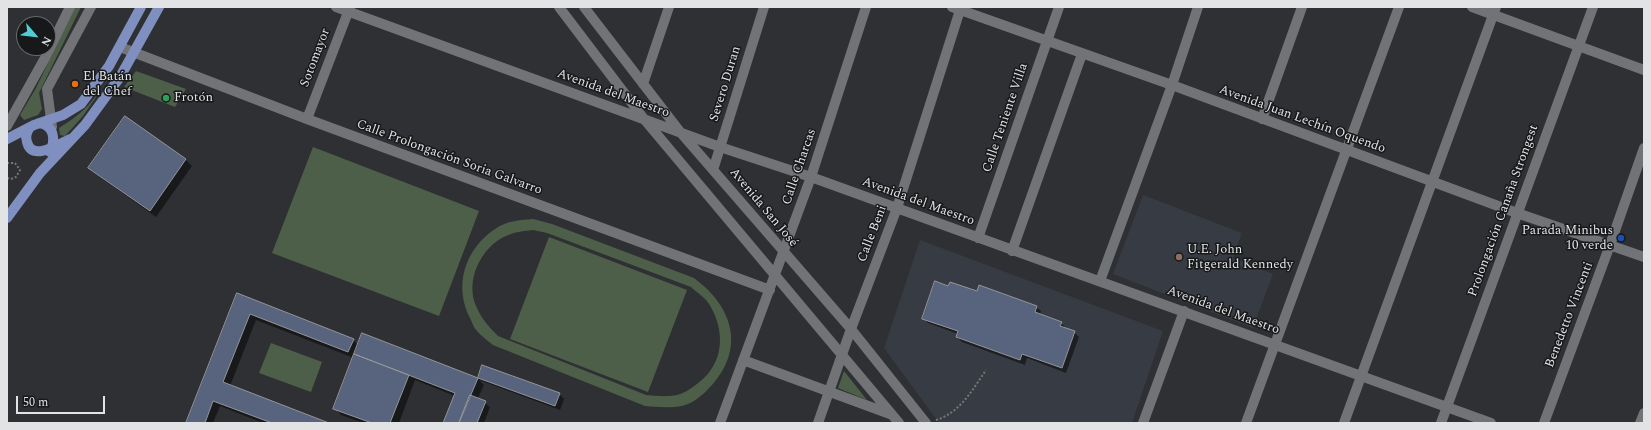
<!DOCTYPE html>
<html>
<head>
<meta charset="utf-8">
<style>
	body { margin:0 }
	#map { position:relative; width:1651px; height:430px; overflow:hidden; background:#2e3033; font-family:Spectral,serif }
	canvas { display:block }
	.frame { position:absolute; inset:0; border:8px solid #e2e3e5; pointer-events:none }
	.north { position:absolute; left:16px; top:16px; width:40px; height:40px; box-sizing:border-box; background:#171819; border:1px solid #68696b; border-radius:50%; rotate:118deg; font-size:11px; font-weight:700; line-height:16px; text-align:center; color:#e2e3e5 }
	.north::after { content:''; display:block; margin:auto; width:14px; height:18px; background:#51ccd3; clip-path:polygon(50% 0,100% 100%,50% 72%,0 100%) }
	.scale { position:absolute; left:16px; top:396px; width:89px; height:18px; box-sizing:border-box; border:2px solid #e2e3e5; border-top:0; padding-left:5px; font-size:12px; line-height:14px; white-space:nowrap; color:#e2e3e5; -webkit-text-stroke:3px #171819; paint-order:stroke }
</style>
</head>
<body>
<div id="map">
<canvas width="1651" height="430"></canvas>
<div class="frame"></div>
<div class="north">N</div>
<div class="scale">50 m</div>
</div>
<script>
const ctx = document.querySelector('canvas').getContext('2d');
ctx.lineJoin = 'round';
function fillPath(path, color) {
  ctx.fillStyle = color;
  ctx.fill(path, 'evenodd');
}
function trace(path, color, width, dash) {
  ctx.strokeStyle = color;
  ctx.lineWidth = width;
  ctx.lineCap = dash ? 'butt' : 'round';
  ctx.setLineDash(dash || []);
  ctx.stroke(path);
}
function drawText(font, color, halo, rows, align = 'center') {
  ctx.font = font + ' Spectral,serif';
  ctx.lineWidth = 3;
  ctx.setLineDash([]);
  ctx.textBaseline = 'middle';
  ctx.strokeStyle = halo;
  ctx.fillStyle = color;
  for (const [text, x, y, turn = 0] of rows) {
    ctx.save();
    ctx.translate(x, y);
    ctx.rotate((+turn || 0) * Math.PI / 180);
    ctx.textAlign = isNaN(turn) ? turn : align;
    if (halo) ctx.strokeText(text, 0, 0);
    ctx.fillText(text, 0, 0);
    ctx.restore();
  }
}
fillPath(new Path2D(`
	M1143 195 1242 233 1233 258 1273 274 1253 328 1113 274Z
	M920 240 1163 331 1132 423H939L884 348Z`), '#373b43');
fillPath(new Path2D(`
	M75 7H81L39 93 42 109 38 115 24 120 20 115 36 88Z
	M136 71 186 89 175 107 124 87Z
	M112 74 83 116 65 136 60 135 59 128C86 112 94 99 112 74Z
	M313 147 479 211 439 316 272 253Z
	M533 219 552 224 694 278C732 306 746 347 712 385 704 394 694 403 682 406 670 408 658 407 645 406L493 345C487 340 481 336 477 331 474 328 472 323 471 320 453 287 464 250 495 229 506 221 519 220 533 219ZM533 230 547 233 691 287C696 292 703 296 707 301 724 325 726 358 703 379 696 385 686 393 677 395 667 397 656 396 646 395L498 336C489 327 481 318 476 306 465 280 481 247 506 236 514 232 524 231 533 230Z
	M549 237 687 290 648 392 510 339Z
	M271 343 322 362 311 392 259 373Z
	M844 371 867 400 838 388Z`), '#4e5f49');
fillPath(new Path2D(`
	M186 160 192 166 156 217 96 174 89 168Z
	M949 287 1036 307 1041 311 1040 315 1061 323 1066 328V329L1074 332 1079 337 1066 373 1027 358 1025 365 962 342 957 337 958 334 928 323 923 318Z
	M237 294 353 340 358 345 362 335 478 379 483 366 559 394 564 399 560 410 479 380 484 385 478 398 490 407 484 423H444L455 396 415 380 399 423H363L341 415 335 408 354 358 256 320 230 386 326 423H263L220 406 213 423H187Z`), '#0007');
const building = new Path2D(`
	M125 116 186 159 150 211 88 168Z
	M935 281 948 286 950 282 977 291 979 285 1037 306 1035 312 1062 322 1060 326 1075 331 1062 368 1022 354 1020 360 956 337 958 331 922 319Z
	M237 293 354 339 348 352 250 314 223 382 329 423H272L213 401 205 423H186Z
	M362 333 478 378 459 423H443L455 393 354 354Z
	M354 354 409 375 390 423H372L333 409Z
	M482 365 560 393 555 406 478 378Z
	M470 395 486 401 477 423H459Z`);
fillPath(building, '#58647e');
trace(building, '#939598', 1);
trace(new Path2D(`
	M7 163H15L20 170 16 177 11 179 7 178
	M936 420C960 413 973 389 986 370`), '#757779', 2, [2, 2]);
trace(new Path2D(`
	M336 7 720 147 811 177 1491 423
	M559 7 644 119 899 423
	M584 7 681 133 851 329 926 423
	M952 7 1172 85 1517 213 1644 257
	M1472 7 1644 70
	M120 47 307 119 770 290
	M643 84 669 7
	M307 119 350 7
	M1262 119 1302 7
	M7 126 45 58 70 7
	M52 127 47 89 91 7
	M713 170 764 7
	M978 238 1059 7
	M1012 251 1082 54
	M1100 281 1172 85 1198 7
	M743 360 890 414
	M720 423 811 177 866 7
	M818 423 851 329 897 208 961 7
	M1143 423 1184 311
	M1246 423 1399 7
	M1344 423 1496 7
	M1441 423 1593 7
	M1544 423 1610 245 1644 148
	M1640 423 1644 413`), '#717376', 10);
trace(new Path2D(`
	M39 123C54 125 56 139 50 152
	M30 127C27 132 25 136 27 142 32 162 59 144 70 139
	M7 139 34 125 63 115 81 104 109 66 141 7
	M7 218 40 173 85 125 120 77 159 7`), '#7f8fc0', 10);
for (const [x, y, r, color] of [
	[75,84,4,"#e8710a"],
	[166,98,4,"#2e9e5b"],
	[1621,238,4,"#1a4fb4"],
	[1179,257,4,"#8d6e63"]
]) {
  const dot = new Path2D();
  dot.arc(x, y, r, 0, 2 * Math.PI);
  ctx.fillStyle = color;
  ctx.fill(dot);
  trace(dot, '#171819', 1.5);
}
drawText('13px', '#e2e3e5', '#171819', [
	["Sotomayor",316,58,-69],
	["Severo Duran",726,84,-73],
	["Avenida del Maestro",613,94,20],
	["Calle Teniente Villa",1006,118,-71],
	["Avenida Juan Lechín Oquendo",1302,120,20],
	["Calle Prolongación Soria Galvarro",449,158,20],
	["Calle Charcas",800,167,-71],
	["Avenida del Maestro",918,202,20],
	["Avenida San José",763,208,50],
	["Prolongación Canaña Strongest",1504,211,-70],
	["Calle Beni",873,234,-69],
	["Avenida del Maestro",1223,311,20],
	["Benedetto Vincenti",1570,315,-69]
]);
drawText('13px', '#e2e3e5', '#171819', [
	["El Batán",83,77],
	["del Chef",83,92],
	["Frotón",174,98],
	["Parada Minibus",1613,231,"right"],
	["10 verde",1613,246,"right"],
	["U.E. John",1187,250],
	["Fitgerald Kennedy",1187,265]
], 'left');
</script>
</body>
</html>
